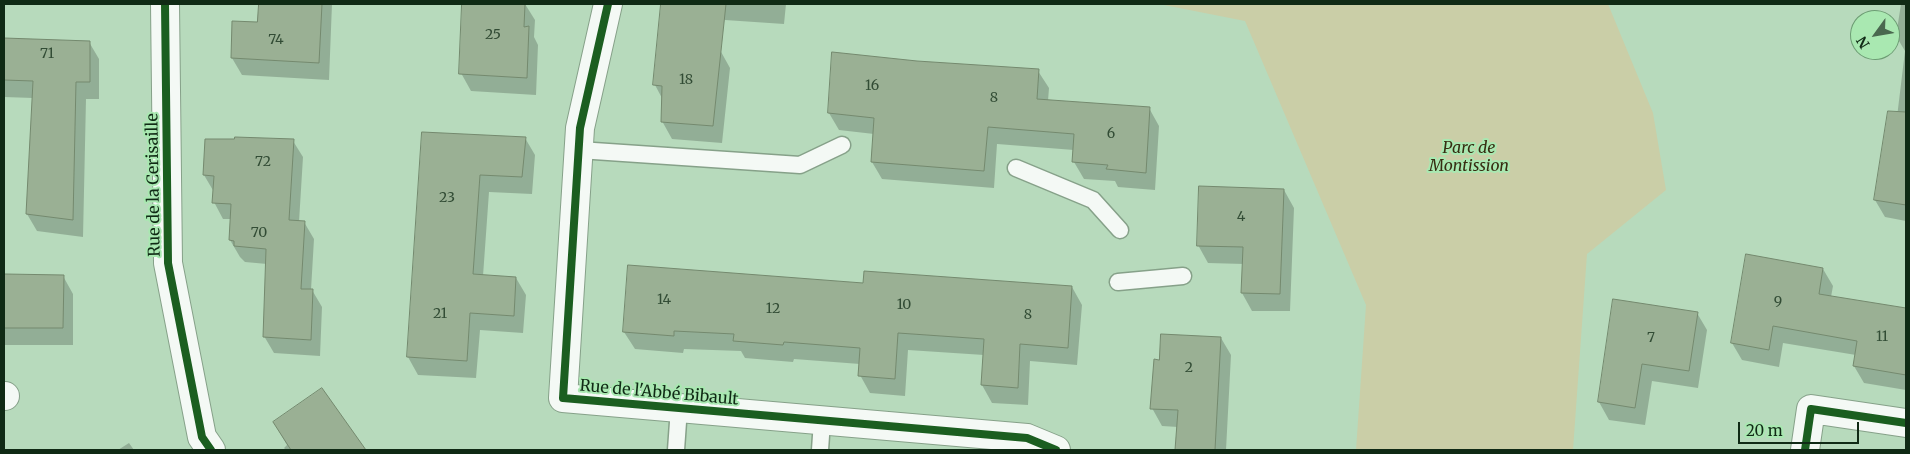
<!DOCTYPE html>
<html>
<head>
<meta charset="utf-8">
<style>
	body { margin:0 }
	#map { position:relative; width:1910px; height:454px; overflow:hidden; background:#b7dabc; font-family:Merriweather,serif }
	canvas { display:block }
	.frame { position:absolute; inset:0; border:5px solid #102a15; pointer-events:none }
	.north { position:absolute; left:1850px; top:10px; width:50px; height:50px; box-sizing:border-box; background:#a9e8b1; border:1px solid #6c9c73; border-radius:50%; rotate:238deg; font-size:14px; font-weight:700; line-height:20px; text-align:center; color:#102a15 }
	.north::after { content:''; display:block; margin:auto; width:18px; height:22px; background:#4a684f; clip-path:polygon(50% 0,100% 100%,50% 72%,0 100%) }
	.scale { position:absolute; left:1738px; top:422px; width:121px; height:22px; box-sizing:border-box; border:2px solid #102a15; border-top:0; padding-left:6px; font-size:15px; line-height:18px; white-space:nowrap; color:#102a15; -webkit-text-stroke:4px #a9e8b1; paint-order:stroke }
</style>
</head>
<body>
<div id="map">
<canvas width="1910" height="454"></canvas>
<div class="frame"></div>
<div class="north">N</div>
<div class="scale">20 m</div>
</div>
<script>
const ctx = document.querySelector('canvas').getContext('2d');
ctx.lineJoin = 'round';
function fillPath(path, color) {
  ctx.fillStyle = color;
  ctx.fill(path, 'evenodd');
}
function trace(path, color, width, dash) {
  ctx.strokeStyle = color;
  ctx.lineWidth = width;
  ctx.lineCap = dash ? 'butt' : 'round';
  ctx.setLineDash(dash || []);
  ctx.stroke(path);
}
function drawText(font, color, halo, rows, align = 'center') {
  ctx.font = font + ' Merriweather,serif';
  ctx.lineWidth = 4;
  ctx.setLineDash([]);
  ctx.textBaseline = 'middle';
  ctx.strokeStyle = halo;
  ctx.fillStyle = color;
  for (const [text, x, y, turn = 0] of rows) {
    ctx.save();
    ctx.translate(x, y);
    ctx.rotate((+turn || 0) * Math.PI / 180);
    ctx.textAlign = isNaN(turn) ? turn : align;
    if (halo) ctx.strokeText(text, 0, 0);
    ctx.fillText(text, 0, 0);
    ctx.restore();
  }
}
fillPath(new Path2D(`
	M1159 4H1608L1653 113 1666 190 1587 254 1573 450H1356L1366 305 1245 21Z`), '#cacea7');
fillPath(new Path2D(`
	M260 4H332L329 80 242 75 232 58 259 23Z
	M464 4H525L535 20 534 37 538 45 536 95 471 91 461 73Z
	M716 4H786L784 24 725 20Z
	M1901 4H1906V221L1885 217 1875 200 1897 117 1905 51 1896 36Z
	M4 40 89 42 99 59V99H86L83 237 37 231 27 214 33 98 4 97Z
	M658 45 720 50 730 68 722 143 672 139 662 121 663 100 655 85Z
	M916 62 1038 71 1049 88 1048 101 1149 108 1159 126 1155 190 1118 187 1115 181 1084 179 1074 162V150L997 144 994 188 882 179 872 162 874 134 839 130 829 113Z
	M423 134 525 138 535 155 532 194 489 192 483 276 516 278 526 295 523 333 480 330 476 378 418 375 408 357Z
	M293 141 303 157 299 222H304L314 239 311 290H312L322 307 320 356 274 353 264 336 267 264 245 262 240 257 230 240 232 219H223L214 202V192L204 175Z
	M1284 190 1294 208 1290 311H1252L1242 293 1244 264 1208 263 1198 245Z
	M1823 269 1833 286 1831 297 1906 309V390L1864 383 1854 366 1856 355 1783 343 1779 367 1742 360 1732 343Z
	M4 275 63 276 73 294V345H4Z
	M864 284 1072 287 1082 305 1077 365 1030 361 1028 405 992 403 982 385 984 355 908 350 905 396 870 393 860 375V364L794 359 793 362 745 358 741 351 684 349 683 353 635 349 624 332Z
	M1697 313 1707 330 1698 388 1652 381 1645 425 1609 420 1599 402Z
	M1221 338 1231 355 1226 450H1231H1177L1178 427 1162 426 1152 408 1160 362Z
	M322 390 364 450H286L284 448 287 445 274 423Z
	M129 443 134 450H118Z`), '#0003');
const building = new Path2D(`
	M259 4H322L319 63 231 58 232 21 257 22Z
	M462 4H525L524 27 529 26 527 78 459 74Z
	M661 4H726L713 126 661 122 662 86 653 85Z
	M4 38 90 41V82H76L73 220 26 214 33 81 4 80Z
	M832 52 917 61 1039 69 1037 99 1150 107 1146 173 1106 169 1108 165 1072 162 1074 134 988 127 984 171 871 162 874 118 828 113Z
	M1888 111 1906 112V205L1874 200Z
	M422 132 526 137 522 177 480 175 473 274 516 277 514 316 470 313 467 361 407 357Z
	M235 137 294 139 289 220 305 221 301 289H313L311 340 263 337 266 249 234 246V241L229 240 231 204 212 203 214 176 203 175 205 139H234Z
	M1199 186 1284 189 1280 294 1241 293 1243 247 1197 246Z
	M1746 254 1823 268 1819 294 1906 308V375L1853 366 1857 341 1773 326 1769 350 1731 343Z
	M628 265 863 283 864 271 1072 286 1068 348 1020 344 1018 388 981 385 984 339 898 333 895 379 858 376 860 348 784 342 783 345 733 341 734 334 674 331V336L623 332Z
	M4 274 64 275 63 328H4Z
	M1613 299 1698 312 1689 371 1642 364 1635 408 1598 402Z
	M1161 334 1221 337 1215 450H1175L1178 410 1150 409 1154 359 1159 360Z
	M322 388 366 450H291L273 422Z`);
fillPath(building, '#9ab094');
trace(building, '#74896e', 1);
const service = new Path2D(`
	M579 150 800 165 842 145
	M1016 168 1093 200 1120 230
	M1118 282 1183 276
	M676 450 679 408
	M820 450 822 421`);
const minor = new Path2D(`
	M165 4 168 263 202 437 211 450
	M608 4 580 128 563 398 1027 438 1056 450
	M4 396H5
	M1805 450 1811 409 1906 423`);
trace(service, '#86a189', 19);
trace(minor, '#86a189', 30);
trace(service, '#f4f9f5', 16);
trace(minor, '#f4f9f5', 28);
trace(new Path2D(`
	M165 4 168 263 202 437 211 450
	M608 4 580 128 563 398 1027 438 1056 450
	M1805 450 1811 409 1906 423`), '#1b5e20', 8);
drawText('14px', '#324c35', null, [
	["25",493,35],
	["74",276,40],
	["71",47,54],
	["18",686,80],
	["16",872,86],
	["8",994,98],
	["6",1111,134],
	["72",263,162],
	["23",447,198],
	["4",1241,217],
	["70",259,233],
	["14",664,300],
	["9",1778,302],
	["10",904,305],
	["12",773,309],
	["21",440,314],
	["8",1028,315],
	["11",1882,337],
	["7",1651,338],
	["2",1189,368]
]);
drawText('italic 16px', '#382d12', '#a9e8b1', [
	["Parc de",1469,148],
	["Montission",1469,166]
]);
drawText('16px', '#102a15', '#a9e8b1', [
	["Rue de la Cerisaille",154,185,-91],
	["Rue de l'Abbé Bibault",659,393,5]
]);
</script>
</body>
</html>
